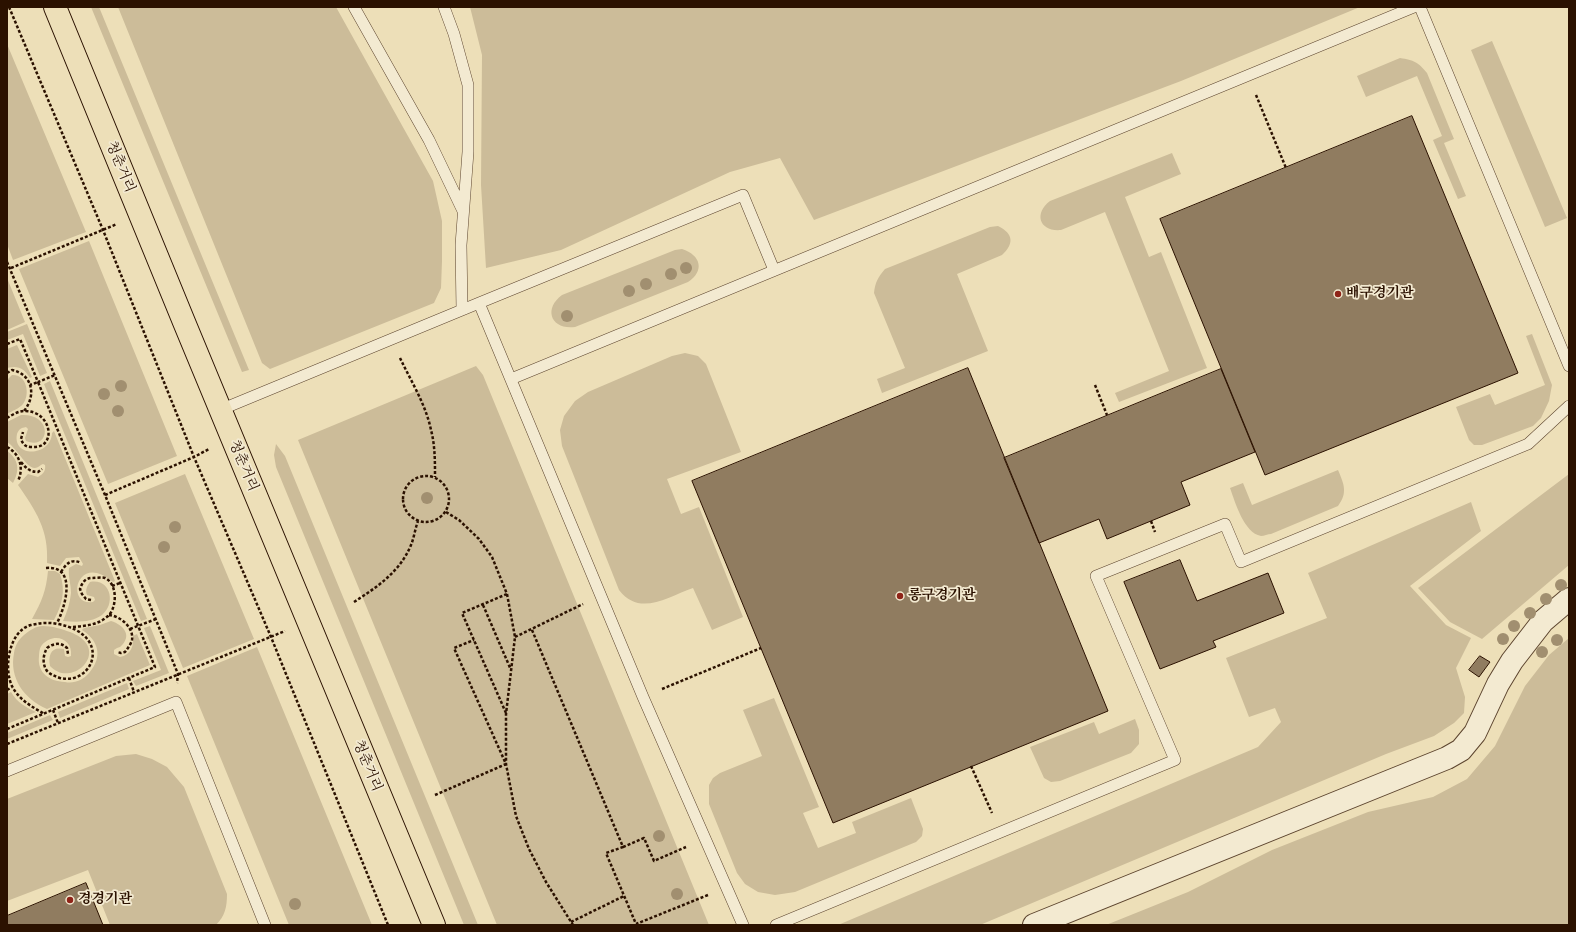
<!DOCTYPE html>
<html>
<head>
<meta charset="utf-8">
<style>
	body { margin:0 }
	#map { position:relative; width:1576px; height:932px; overflow:hidden; background:#eddfb8; font-family:Cardo,serif }
	canvas { display:block }
	.frame { position:absolute; inset:0; border:8px solid #2b1100; pointer-events:none }
</style>
</head>
<body>
<div id="map">
<canvas width="1576" height="932"></canvas>
<div class="frame"></div>
</div>
<script>
const ctx = document.querySelector('canvas').getContext('2d');
ctx.lineJoin = 'round';
function fillPath(path, color) {
  ctx.fillStyle = color;
  ctx.fill(path, 'evenodd');
}
function trace(path, color, width, dash) {
  ctx.strokeStyle = color;
  ctx.lineWidth = width;
  ctx.lineCap = dash ? 'butt' : 'round';
  ctx.setLineDash(dash || []);
  ctx.stroke(path);
}
function drawText(font, color, halo, rows, align = 'center') {
  ctx.font = font + ' Cardo,"Noto Serif KR",serif';
  ctx.lineWidth = 3.5;
  ctx.setLineDash([]);
  ctx.textBaseline = 'middle';
  ctx.strokeStyle = halo;
  ctx.fillStyle = color;
  for (const [text, x, y, turn = 0] of rows) {
    ctx.save();
    ctx.translate(x, y);
    ctx.rotate((+turn || 0) * Math.PI / 180);
    ctx.textAlign = isNaN(turn) ? turn : align;
    if (halo) ctx.strokeText(text, 0, 0);
    ctx.fillText(text, 0, 0);
    ctx.restore();
  }
}
fillPath(new Path2D(`
	M91 7H99L249 370 242 372Z
	M118 7H336L433 181 442 221V261L441 288 434 303 270 369 262 363Z
	M470 7H1360L1181 81 814 220 780 158 730 172 561 250 486 268 481 185 482 55Z
	M1492 41 1567 218 1545 227 1471 50Z
	M7 44 86 232 13 260 7 244Z
	M1400 58C1414 60 1418 62 1427 73L1454 139 1444 143 1466 196 1458 199 1433 140 1442 136 1417 76 1366 97 1357 76Z
	M1172 153 1181 174 1125 197 1149 257 1161 252 1207 368 1119 402 1115 393 1169 371 1105 212 1061 230C1040 232 1033 214 1050 201Z
	M998 226C1014 234 1014 244 1002 255L957 274 988 351 882 393 877 379 905 368 874 293C875 283 878 277 885 269L990 227Z
	M89 241 177 456 108 484 19 269Z
	M682 249C701 255 705 271 688 282L575 327C551 330 543 309 562 295L675 250Z
	M7 278 25 322 7 330Z
	M27 324 47 373 40 376 23 334 7 340V332Z
	M1532 334 1552 385 1549 401 1541 418 1533 426 1482 445H1474L1469 440 1456 407 1490 394 1495 405 1545 385 1526 336Z
	M17 345 32 377 30 378C24 368 18 365 7 368V349Z
	M685 353 698 356 706 364 741 452 667 479 681 514 699 507 743 617 712 630 693 588C667 597 640 617 619 590L562 446 560 430 564 416 575 401 588 392 672 356Z
	M476 366 483 375 709 925H497L298 440Z
	M12 375C26 374 31 393 23 404 20 408 12 411 7 414V380Z
	M50 381 147 619 141 621 44 384Z
	M21 415C53 413 51 451 26 441L25 438 28 429 26 427C21 428 19 429 17 434 12 458 51 457 52 433L54 431 115 581 113 582C76 551 65 607 93 602L95 600 94 597 87 595C85 590 87 586 90 582 111 578 116 604 102 615 91 623 76 622 63 621 67 612 70 603 71 593 71 584 68 577 69 568L76 564 82 566 83 564 79 557 66 558 60 566 47 563C49 530 36 511 18 485L28 474 38 477C43 474 46 471 45 465L43 464C40 465 38 468 35 468 27 469 16 447 7 442V422Z
	M276 444 285 456 478 925H464L276 467 274 455Z
	M7 451C19 459 20 471 13 483L7 478Z
	M1338 470C1344 484 1348 493 1338 506L1271 534C1268 534 1264 536 1261 536 1244 533 1235 502 1230 488L1243 483 1252 505Z
	M185 474 254 639 183 668 115 503Z
	M1569 474V565L1482 639 1450 622 1418 588Z
	M1471 502 1481 531 1410 586 1446 625 1471 638 1456 668 1465 697 1464 713 1454 723 1434 736 1386 754 980 925H838L1258 747 1281 722 1275 708 1249 717 1226 658 1327 618 1308 573Z
	M48 571H55L60 574C66 591 62 605 54 620L32 619C42 601 46 591 48 571Z
	M111 621C124 625 133 636 120 647L117 648 114 650V654L120 657C131 655 134 646 133 636L137 634 150 665 47 709C24 699 9 678 14 653 15 646 18 640 24 635 30 630 36 626 43 626 52 626 62 629 70 632 114 649 72 690 50 666 48 655 51 646 64 649L65 656 68 657 71 656C73 638 53 632 42 645 40 647 39 652 39 656 37 673 49 681 65 682 74 684 83 680 89 673 103 657 99 641 82 630L84 628 100 625Z
	M150 626 169 673 136 686 133 681 161 670 144 628Z
	M1569 638V925H1106L1188 892 1272 850 1368 812 1433 797 1467 779 1495 746 1525 686 1549 655Z
	M257 647 372 925H289L187 676Z
	M127 683 129 689 60 718 58 712Z
	M11 692C17 702 25 707 36 712L7 724V694Z
	M774 698 819 807 803 813 818 848 856 833 852 822 911 798 923 829 922 836 916 842 795 892 775 895 758 892 745 884 737 873 709 804V785L713 778 720 773 762 756 743 710Z
	M50 715 53 720 7 739V733Z
	M1135 719 1139 730V744L1131 753 1060 781 1051 782 1044 778 1030 747 1094 722 1099 734Z
	M136 754 152 759 167 767 184 787 227 894C227 907 225 916 216 925H110L88 870 7 901V799L116 756Z`), '#ccbc99');
const building = new Path2D(`
	M1412 116 1518 373 1265 475 1160 219Z
	M968 368 1108 711 833 823 692 481Z
	M1221 369 1255 452 1181 482 1190 505 1107 539 1099 519 1039 543 1004 458Z
	M1180 560 1197 601 1268 573 1284 613 1213 641 1216 647 1160 669 1124 582Z
	M1480 656 1490 662 1479 677 1469 670Z
	M86 883 103 925H7V916Z`);
fillPath(building, '#907c60');
trace(building, '#2b1100', 1);
const service = new Path2D(`
	M354 7 429 140 463 211
	M444 7 454 34 468 85V152L461 245 462 310
	M1420 7 1569 366
	M479 303 743 195 774 270
	M511 379 1414 7
	M220 410 479 303 643 697 743 925
	M7 771 176 702 265 925
	M776 925 1175 760 1096 576 1225 524 1241 562 1528 444 1569 406`);
const minor = new Path2D(`
	M1034 925 1447 758 1461 750 1475 733 1498 684 1512 661 1543 621 1569 599`);
const primary = new Path2D(`
	M55 7 184 322 434 925`);
trace(service, '#5c442e', 12);
trace(minor, '#5c442e', 24);
trace(primary, '#2b1100', 24);
trace(new Path2D(`
	M9 7 103 230 194 457 271 637 388 925
	M1256 95 1286 168
	M7 262 105 495 178 674 177 683
	M11 268 117 224
	M7 344 20 339 38 382 55 375
	M400 358C411 381 426 405 431 430 435 445 435 461 435 477
	M7 373 12 370C32 374 37 395 24 411
	M1095 385 1107 415
	M7 418C12 415 18 411 24 411 52 410 58 449 32 447 26 447 23 445 21 439L23 432
	M7 447C20 454 24 468 18 481
	M21 462C26 468 30 472 38 472L42 469
	M403 499a23 23 0 1 1 46 0a23 23 0 1 1-46 0Z
	M105 495 194 457 209 449
	M446 512 459 520 479 539 492 557 507 594 515 637 506 714V764L516 816 529 849 546 882 573 925
	M1151 521 1155 532
	M46 568C78 565 65 608 57 623
	M61 572C66 564 71 558 81 563
	M112 586 120 583
	M354 602C377 587 400 572 411 545 414 538 415 529 418 521
	M483 605 511 670
	M109 615C120 616 134 627 132 640 131 644 128 648 125 652L121 653 117 652
	M73 627C85 626 98 625 108 616 117 608 118 584 105 578 102 577 96 578 92 578 85 578 82 583 80 589L82 594 86 599 91 600
	M130 629 156 619
	M532 630 623 847 606 853 636 924 708 895
	M515 637 583 604
	M129 678 134 692
	M662 689 761 648
	M7 690 12 687
	M53 710 58 723
	M43 713C32 707 20 700 13 688 3 671 8 631 31 625 40 623 49 622 58 624 114 635 93 686 60 678 55 676 51 675 47 671 42 664 43 655 47 648 54 643 61 642 67 648L68 654
	M506 713 462 613 507 594
	M7 729 155 667 38 382 30 385
	M7 744 285 631
	M971 766 992 813
	M435 795 506 764 454 648 474 640
	M623 847 644 838 654 861 686 847
	M571 922 624 896`), '#2b1100', 2.5, [3, 2]);
trace(service, '#f3ead1', 11);
trace(minor, '#f3ead1', 22);
trace(primary, '#eddfb8', 22);
ctx.fillStyle = '#a18f70';
for (const [x, y] of [
	[686,268],
	[671,274],
	[646,284],
	[629,291],
	[567,316],
	[121,386],
	[104,394],
	[118,411],
	[427,498],
	[175,527],
	[164,547],
	[1561,585],
	[1546,599],
	[1530,613],
	[1514,626],
	[1503,639],
	[1557,640],
	[1542,652],
	[659,836],
	[677,894],
	[295,904]
]) {
  ctx.beginPath();
  ctx.arc(x, y, 6, 0, 2 * Math.PI);
  ctx.fill();
}
for (const [x, y, r, color] of [
	[1338,294,4,"#8f2418"],
	[900,596,4,"#8f2418"],
	[70,900,4,"#8f2418"]
]) {
  const dot = new Path2D();
  dot.arc(x, y, r, 0, 2 * Math.PI);
  ctx.fillStyle = color;
  ctx.fill(dot);
  trace(dot, '#f3ead1', 1.5);
}
drawText('14px', '#2b1100', '#f3ead1', [
	["청춘거리",120,167,68],
	["청춘거리",243,466,67],
	["청춘거리",367,766,68]
]);
drawText('bold 14px', '#2b1100', '#f3ead1', [
	["배구경기관",1346,294],
	["롱구경기관",908,596],
	["경경기관",78,900]
], 'left');
</script>
</body>
</html>
